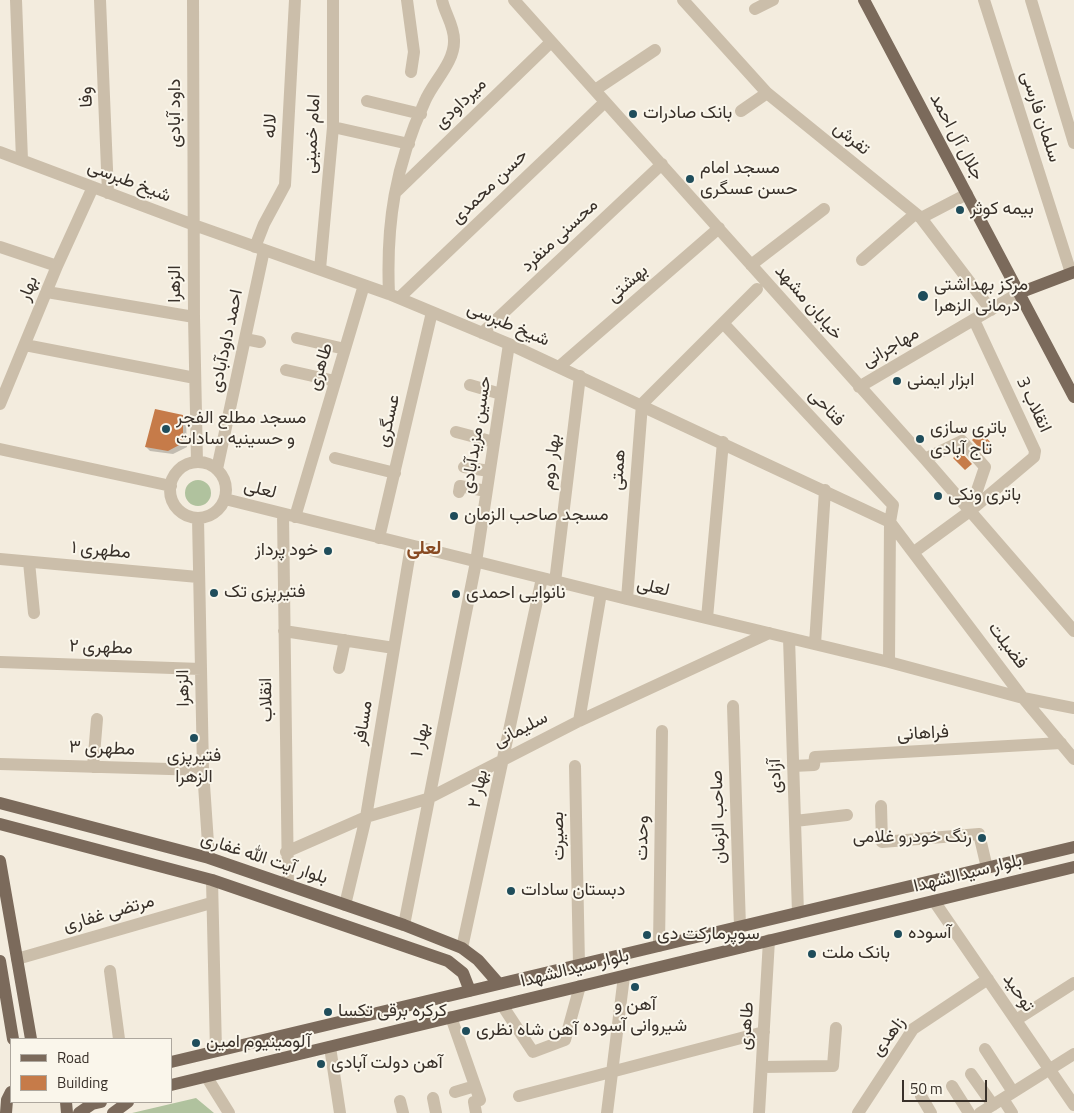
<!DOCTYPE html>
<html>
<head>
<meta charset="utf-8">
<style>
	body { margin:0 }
	#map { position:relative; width:1074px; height:1113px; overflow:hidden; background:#f3ecde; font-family:"Titillium Web",sans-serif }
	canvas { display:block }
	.legend { position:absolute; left:10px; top:1038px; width:162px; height:65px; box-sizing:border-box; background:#faf6eb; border:1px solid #ada79e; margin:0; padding:6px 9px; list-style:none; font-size:15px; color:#39312a }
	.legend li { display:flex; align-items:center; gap:10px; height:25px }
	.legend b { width:25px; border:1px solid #ada79e }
	.scale { position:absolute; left:902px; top:1080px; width:85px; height:22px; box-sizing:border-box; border:2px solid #39312a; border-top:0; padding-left:6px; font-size:15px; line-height:18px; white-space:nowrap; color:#39312a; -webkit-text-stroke:4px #faf6eb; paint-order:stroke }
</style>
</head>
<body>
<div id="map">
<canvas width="1074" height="1113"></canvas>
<ul class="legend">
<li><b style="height:6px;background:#7b6a5b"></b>Road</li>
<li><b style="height:14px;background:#c67b49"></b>Building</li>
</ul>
<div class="scale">50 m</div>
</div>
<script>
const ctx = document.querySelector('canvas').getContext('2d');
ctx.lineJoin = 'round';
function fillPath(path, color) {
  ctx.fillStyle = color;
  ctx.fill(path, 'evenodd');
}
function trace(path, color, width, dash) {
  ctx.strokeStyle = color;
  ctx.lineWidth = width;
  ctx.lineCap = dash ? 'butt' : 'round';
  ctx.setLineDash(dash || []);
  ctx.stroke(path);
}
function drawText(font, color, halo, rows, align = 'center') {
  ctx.font = font + ' "Titillium Web",Vazirmatn,sans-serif';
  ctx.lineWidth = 4;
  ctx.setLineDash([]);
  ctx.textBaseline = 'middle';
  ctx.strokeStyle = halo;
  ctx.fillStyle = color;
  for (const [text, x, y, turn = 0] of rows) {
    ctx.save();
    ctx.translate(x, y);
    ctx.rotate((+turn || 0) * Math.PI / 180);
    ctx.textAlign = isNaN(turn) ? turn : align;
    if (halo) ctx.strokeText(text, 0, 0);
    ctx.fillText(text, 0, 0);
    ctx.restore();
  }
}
fillPath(new Path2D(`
	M185 493a13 13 0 1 1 26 0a13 13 0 1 1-26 0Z
	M196 1098 214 1113H132Z`), '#b0c29e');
fillPath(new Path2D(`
	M182 417 186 421 187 447 173 454 150 451 146 447Z`), '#0003');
fillPath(new Path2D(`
	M155 409 183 415V443L168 451 145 447Z
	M981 432 993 445 984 453 972 440Z
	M960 451 972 464 965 470 953 458Z`), '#c67b49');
trace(new Path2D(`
	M16 0 22 160
	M100 0 108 193
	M193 0 194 317 197 462
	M407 0 414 52 411 72
	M514 0 925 459 1074 631
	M683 0 767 93 921 218 991 310
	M984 0 1071 273
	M1031 0 1074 143
	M755 9 773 0
	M595 90 655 50
	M367 101 421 114
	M741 111 767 93
	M333 127 409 144
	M0 152 194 225 389 294 509 344 890 522 1023 698 1074 759
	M396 192 551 42
	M921 218 967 194
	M0 247 57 266
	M255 247 264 224 285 185 295 0
	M862 260 915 214
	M751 265 824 209
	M320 269 333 127V0
	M47 292 194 317
	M389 294C386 223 395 166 425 101 433 82 455 62 454 40 454 25 445 14 442 0
	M399 298 605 102
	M723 323 893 505 890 522 889 662
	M482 333 662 164
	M297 338 345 349
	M245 339 260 342
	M25 345 195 378
	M560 366 719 228
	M286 370 335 381
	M470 385 501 394
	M859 387 1019 293
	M0 404 57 266 93 187
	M456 432 494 442
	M0 449 171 486
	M335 458 395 473
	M925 459 962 441 985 467 970 511
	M170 490a28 28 0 1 1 56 0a28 28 0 1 1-56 0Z
	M464 467 489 471
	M217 469 264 250
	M459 492 460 486 486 491
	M225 499 627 599 889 662 1023 698 1074 708
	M283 514 288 885
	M295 517 364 285
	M198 518 203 770 209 858
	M379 538 432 312
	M914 552 970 511 1034 457 1035 451 974 320
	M0 559 198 577
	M29 562 34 613
	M555 582 580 376
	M627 599 642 404 757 289
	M707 618 723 442
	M284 631 394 648
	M789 638 798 913
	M815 644 825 490
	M0 662 201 669
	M339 668 345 640
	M733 706 740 927
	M579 721 601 593
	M0 764 203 770
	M575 766 579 965
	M793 766 814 765 815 757 1061 743
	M93 767 97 719
	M881 806 882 842 979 834 987 868
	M795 821 847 815
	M286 852 366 817 427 799 579 721 769 633
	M212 880 216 1051
	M934 901 1074 1105
	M345 905 366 817 411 546
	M404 925 476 562 509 344
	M659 946 662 731
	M462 948 542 578
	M17 959 211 903
	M110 971 119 1039
	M502 1005 533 1052 565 1040 580 986
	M451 1017 480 1100 474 1102 476 1113
	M1016 1020 1074 983
	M330 1047 340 1113
	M985 1049 1013 1092
	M762 1067 833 1066 836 1028
	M971 1074 993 1105
	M206 1076 229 1113
	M952 1086 969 1113
	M455 1092 475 1086
	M519 1096 764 1032
	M921 1096 931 1113
	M433 1098 436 1113
	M1003 1099 1012 1113
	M400 1101 403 1113
	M607 1113 624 976
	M759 1113 769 940
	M858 1113 913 1029 988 979
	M980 1113 1074 1054`), '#cbbeaa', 12);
trace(new Path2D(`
	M864 0 1074 397
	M1019 293 1074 272
	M0 803 209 858 404 925 462 948 478 960 499 984
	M0 824 212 880 448 961 463 973 470 991
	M0 861 31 1039
	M0 961 13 1039
	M171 1062 1074 847
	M171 1085 1074 867
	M66 1102 67 1113
	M6 1113 7 1100 11 1092
	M79 1113 92 1104 101 1102
	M113 1113 128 1102`), '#7b6a5b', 12);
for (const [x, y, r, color] of [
	[633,114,5,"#1f4d5b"],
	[690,179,5,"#1f4d5b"],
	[960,210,5,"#1f4d5b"],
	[923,296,6,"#1f4d5b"],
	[897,381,5,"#1f4d5b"],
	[166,429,5,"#1f4d5b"],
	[920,439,5,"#1f4d5b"],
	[938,496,5,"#1f4d5b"],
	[454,516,5,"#1f4d5b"],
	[328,551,5,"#1f4d5b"],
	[214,593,5,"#1f4d5b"],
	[456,594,5,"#1f4d5b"],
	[194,738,5,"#1f4d5b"],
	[982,838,5,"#1f4d5b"],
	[511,891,5,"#1f4d5b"],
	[898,934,5,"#1f4d5b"],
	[647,935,5,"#1f4d5b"],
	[812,954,5,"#1f4d5b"],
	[635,987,5,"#1f4d5b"],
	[328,1012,5,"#1f4d5b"],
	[466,1031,5,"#1f4d5b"],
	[196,1043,5,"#1f4d5b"],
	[321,1064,5,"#1f4d5b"]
]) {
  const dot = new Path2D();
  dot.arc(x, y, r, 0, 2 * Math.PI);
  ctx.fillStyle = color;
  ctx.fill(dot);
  trace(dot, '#faf6eb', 2);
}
drawText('18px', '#39312a', '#faf6eb', [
	["وفا",87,97,-93],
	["میرداودی",461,104,-44],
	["داود آبادی",176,113,-90],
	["سلمان فارسی",1040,117,72],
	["لاله",271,126,-87],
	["امام خمینی",313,134,-87],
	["جلال آل احمد",956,137,62],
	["تفرش",851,139,39],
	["شیخ طبرسی",129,182,21],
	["حسن محمدی",490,187,-44],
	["محسنی منفرد",560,236,-43],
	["الزهرا",176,284,-90],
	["بهشتی",628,284,-41],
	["بهار",29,289,-69],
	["خیابان مشهد",808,303,49],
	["شیخ طبرسی",508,325,23],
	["احمد داودآبادی",227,341,-78],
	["مهاجرانی",891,348,-30],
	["طاهری",321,367,-73],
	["انقلاب 3",1033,405,65],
	["فتاحی",826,408,47],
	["عسگری",389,421,-77],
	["حسین مزیدآبادی",477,435,-81],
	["بهار دوم",552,462,-83],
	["همتی",619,470,-86],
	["لعلی",260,490,14],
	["مطهری ۱",101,551,5],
	["لعلی",653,588,13],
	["فضیلت",1007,646,53],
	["مطهری ۲",101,648,2],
	["الزهرا",184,688,-91],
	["انقلاب",267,700,-91],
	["مسافر",364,723,-81],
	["سلیمانی",521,730,-27],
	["فراهانی",923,734,-3],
	["بهار ۱",421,740,-78],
	["مطهری ۳",102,749,2],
	["آزادی",776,776,-92],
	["بهار ۲",479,789,-78],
	["صاحب الزمان",719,817,-92],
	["بصیرت",559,836,-91],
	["وحدت",643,838,-89],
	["بلوار آیت الله غفاری",264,859,18],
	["بلوار سیدالشهدا",968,874,-14],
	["مرتضی غفاری",109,914,-16],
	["بلوار سیدالشهدا",575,969,-14],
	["توحید",1018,993,56],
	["طاهری",747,1026,-86],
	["زاهدی",889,1037,-53]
]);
drawText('18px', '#39312a', '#faf6eb', [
	["بانک صادرات",643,114],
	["مسجد امام",700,169],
	["حسن عسگری",700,190],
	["بیمه کوثر",970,210],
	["مرکز بهداشتی",934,286],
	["درمانی الزهرا",934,307],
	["ابزار ایمنی",907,381],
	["مسجد مطلع الفجر",176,419],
	["و حسینیه سادات",176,440],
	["باتری سازی",930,429],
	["تاج آبادی",930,450],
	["باتری ونکی",948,496],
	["مسجد صاحب الزمان",464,516],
	["خود پرداز",318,551,"right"],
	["فتیرپزی تک",224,593],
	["نانوایی احمدی",466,594],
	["فتیرپزی",194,757,"center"],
	["الزهرا",194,778,"center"],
	["رنگ خودرو غلامی",972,838,"right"],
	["دبستان سادات",521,891],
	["آسوده",908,934],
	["سوپرمارکت دی",657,935],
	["بانک ملت",822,954],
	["آهن و",635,1006,"center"],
	["شیروانی آسوده",635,1027,"center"],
	["کرکره برقی تکسا",338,1012],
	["آهن شاه نظری",476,1031],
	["آلومینیوم امین",206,1043],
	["آهن دولت آبادی",331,1064]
], 'left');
drawText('bold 19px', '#884a22', '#faf6eb', [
	["لعلی",424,549]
]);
</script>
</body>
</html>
